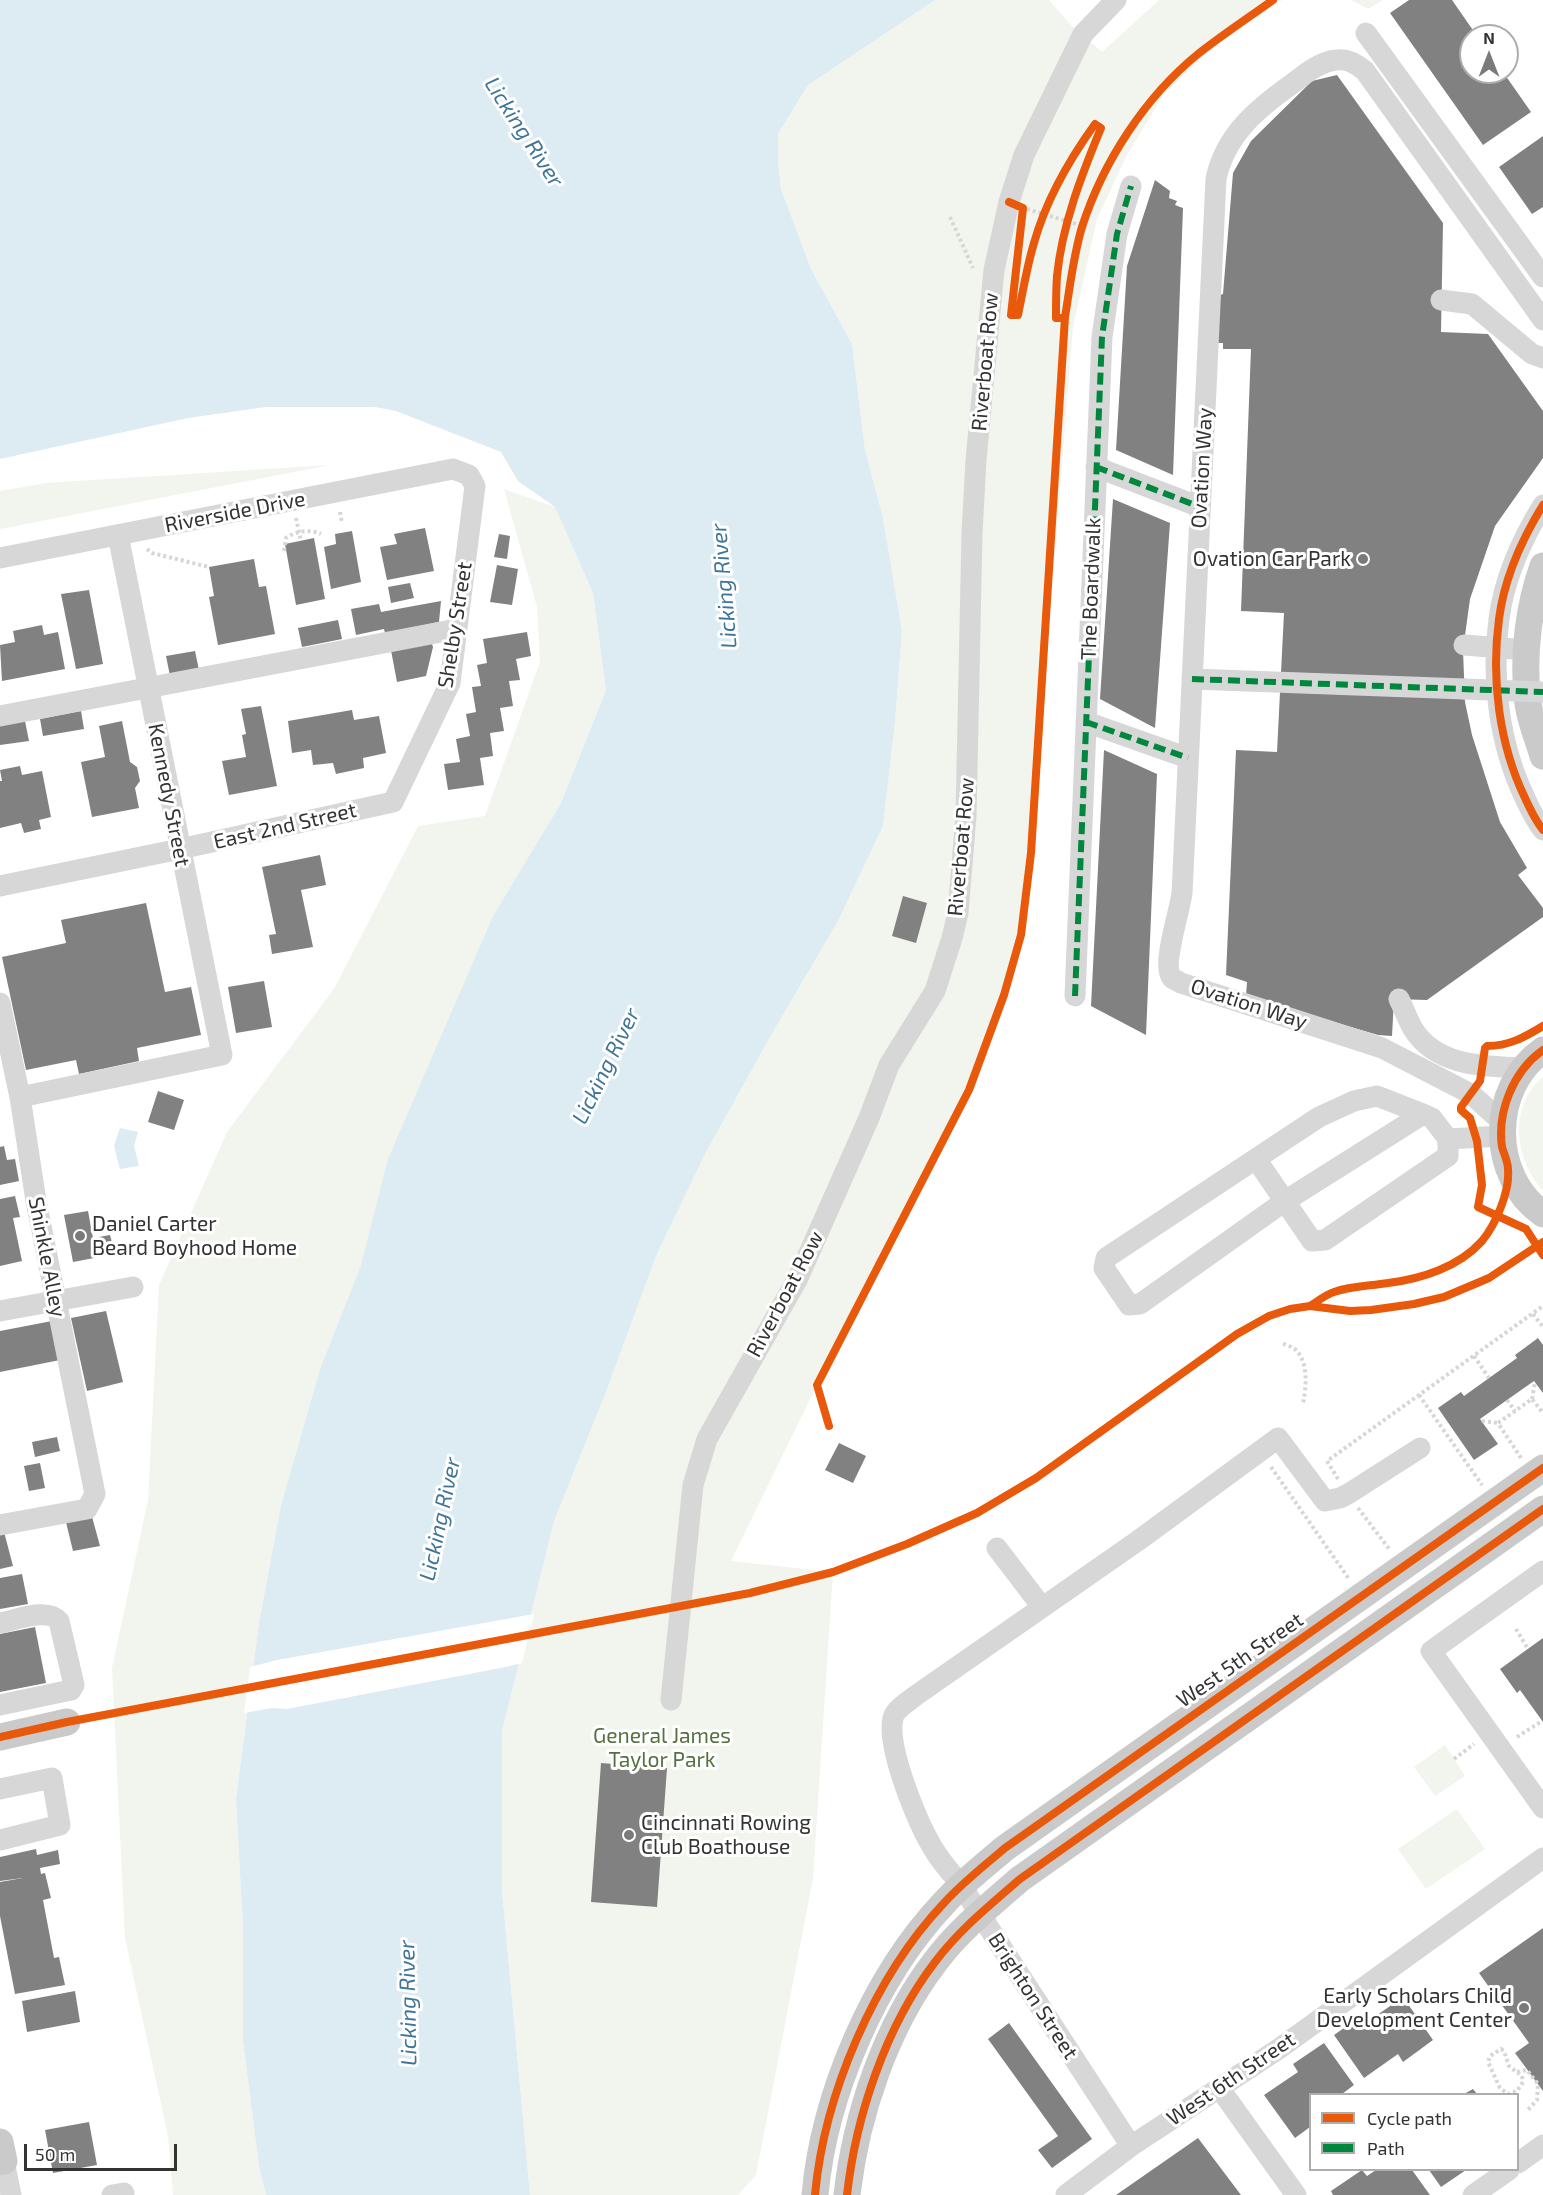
<!DOCTYPE html>
<html>
<head>
<meta charset="utf-8">
<style>
	body { margin:0 }
	#map { position:relative; width:1543px; height:2195px; overflow:hidden; background:#fff; font-family:"Exo 2",sans-serif }
	canvas { display:block }
	.legend { position:absolute; left:1309px; top:2093px; width:210px; height:78px; box-sizing:border-box; background:#fff; border:2px solid #adadad; margin:0; padding:8px 10px; list-style:none; font-size:18px; color:#333 }
	.legend li { display:flex; align-items:center; gap:12px; height:30px }
	.legend b { width:30px; border:2px solid #adadad }
	.north { position:absolute; left:1459px; top:24px; width:60px; height:60px; box-sizing:border-box; background:#fff; border:2px solid #adadad; border-radius:50%; rotate:0deg; font-size:16px; font-weight:700; line-height:24px; text-align:center; color:#333 }
	.north::after { content:''; display:block; margin:auto; width:21px; height:27px; background:#7a7a7a; clip-path:polygon(50% 0,100% 100%,50% 72%,0 100%) }
	.scale { position:absolute; left:24px; top:2144px; width:153px; height:27px; box-sizing:border-box; border:3px solid #333; border-top:0; padding-left:8px; font-size:18px; line-height:21px; white-space:nowrap; color:#333; -webkit-text-stroke:4px #fff; paint-order:stroke }
</style>
</head>
<body>
<div id="map">
<canvas width="1543" height="2195"></canvas>
<ul class="legend">
<li><b style="height:8px;background:#e8590c"></b>Cycle path</li>
<li><b style="height:8px;background:#00873e"></b>Path</li>
</ul>
<div class="north">N</div>
<div class="scale">50 m</div>
</div>
<script>
const ctx = document.querySelector('canvas').getContext('2d');
ctx.lineJoin = 'round';
function fillPath(path, color) {
  ctx.fillStyle = color;
  ctx.fill(path, 'evenodd');
}
function trace(path, color, width, dash) {
  ctx.strokeStyle = color;
  ctx.lineWidth = width;
  ctx.lineCap = dash ? 'butt' : 'round';
  ctx.setLineDash(dash || []);
  ctx.stroke(path);
}
function drawText(font, color, halo, rows, align = 'center') {
  ctx.font = font + ' "Exo 2",sans-serif';
  ctx.lineWidth = 6;
  ctx.setLineDash([]);
  ctx.textBaseline = 'middle';
  ctx.strokeStyle = halo;
  ctx.fillStyle = color;
  for (const [text, x, y, turn = 0] of rows) {
    ctx.save();
    ctx.translate(x, y);
    ctx.rotate((+turn || 0) * Math.PI / 180);
    ctx.textAlign = isNaN(turn) ? turn : align;
    if (halo) ctx.strokeText(text, 0, 0);
    ctx.fillText(text, 0, 0);
    ctx.restore();
  }
}
fillPath(new Path2D(`
	M935 0H1049L1071 25 1102 52 1159 0H1282L1210 50 1163 95 1126 157 1097 219 1073 327 1031 853 1021 935 1004 995 969 1090 817 1385 731 1561 833 1572 813 1878 756 2175 738 2195H530L502 1890V1731L554 1521 606 1392 656 1256 706 1152 774 1030 838 921 883 826 895 722 902 631 883 518 865 450 852 344 811 269 781 189 778 162V134L808 85Z
	M1351 0H1383L1368 9Z
	M330 465 0 529V491L46 483Z
	M504 489 555 507 593 593 606 690 561 803 493 916 441 1039 361 1265 320 1369 281 1505 259 1623 236 1799 243 1928V2041L259 2166 266 2195H173L168 2136 125 1938 112 1668 148 1500 159 1285 227 1132 334 989 418 826 485 816 540 662 537 607Z
	M1543 1076V1191C1514 1158 1508 1108 1543 1076Z
	M1445 1745 1465 1776 1435 1796 1414 1767Z
	M1457 1809 1485 1849 1426 1889 1398 1849Z`), '#f1f5ed');
fillPath(new Path2D(`
	M0 0H935L808 85 778 134V162L781 189 811 269 852 344 865 450 883 518 902 631 895 722 883 826 838 921 774 1030 706 1152 656 1256 606 1392 554 1521 502 1731V1890L530 2195H266L259 2166 243 2041V1928L236 1799 259 1623 281 1505 320 1369 361 1265 388 1159 493 916 561 803 606 690 593 593 555 507 518 481 501 452 396 411 375 407H266L188 418 0 459Z
	M120 1128 138 1132 134 1146 139 1166 120 1169 114 1146Z`), '#ddebf3');
fillPath(new Path2D(`
	M534 1614 522 1663 506 1667 287 1709 272 1708 244 1713 250 1667 277 1660Z`), '#fff');
fillPath(new Path2D(`
	M1409 0H1452L1477 36H1471V72H1503L1531 112 1483 145 1390 13Z
	M1337 75 1443 223 1441 332 1488 334 1543 411V458L1495 526 1470 599 1463 650 1465 702 1472 735 1500 822 1527 868 1518 875 1543 908V917L1427 1000 1394 999 1392 1036 1378 1035 1246 996 1247 982 1226 975 1236 750 1277 752 1284 613 1241 611 1251 349H1223V343H1214L1220 295 1223 294 1233 173 1251 141 1312 81Z
	M1543 136V207L1532 214 1499 167Z
	M1155 180 1170 191 1169 198 1177 201 1175 205 1183 208 1173 475 1116 450 1127 266Z
	M1113 499 1170 523 1155 728 1100 699Z
	M425 528 434 571 387 580 380 547 397 544 394 534Z
	M352 531 361 582 331 589 324 547 336 544 335 534Z
	M499 534 510 536 507 559 494 557Z
	M314 538 325 599 296 605 285 544Z
	M254 559 259 587 266 586 275 634 218 645 209 597 214 596 209 567Z
	M497 565 518 569 512 605 490 602Z
	M410 583 414 598 391 603 388 587Z
	M89 590 103 664 76 669 61 594Z
	M441 601 439 622 385 633 384 629 356 635 351 609 379 604 381 612Z
	M338 620 342 639 302 647 298 628Z
	M42 625 44 635 58 632 65 669 2 681 0 645 15 642 13 631Z
	M527 632 531 656 516 659 520 680 509 681 513 706 500 708 504 731 490 733 493 756 480 758 484 785 448 790 444 764 460 762 456 739 470 736 466 714 476 712 472 687 481 686 477 665 487 663 483 639Z
	M430 638 433 647 426 676 397 682 390 645Z
	M195 651 199 670 170 676 166 656Z
	M261 706 277 786 229 795 222 761 246 757 242 735 246 734 241 709Z
	M352 710 354 720 379 716 386 753 363 758 364 768 336 774 333 763 313 765 311 750 292 753 288 721Z
	M81 711 84 729 43 736 40 719Z
	M25 721 29 741 0 745V725Z
	M122 721 130 762 137 767 140 781 135 788 139 808 92 817 81 762 105 757 99 726Z
	M1104 750 1157 774 1146 1035 1091 1006Z
	M20 766 22 775 42 771 51 817 39 820 41 829 24 833 21 823 0 828V781H2L0 770Z
	M320 855 326 885 301 890 313 947 272 954 269 935 276 934 262 867Z
	M903 896 927 903 916 943 892 936Z
	M146 903 165 992 191 987 201 1035 137 1048 139 1061 79 1074 76 1060 26 1070 2 957 66 943 61 920Z
	M264 981 272 1027 236 1033 228 987Z
	M158 1091 184 1100 174 1130 148 1122Z
	M4 1146 7 1160 15 1159 19 1181 0 1185V1147Z
	M15 1196 20 1217 13 1218 22 1261 0 1266V1199Z
	M88 1211 93 1238 110 1235 115 1254 73 1262 64 1215Z
	M106 1311 123 1382 87 1391 71 1318Z
	M52 1321 60 1360 0 1372V1331Z
	M1538 1338 1543 1345V1393L1534 1381 1480 1419 1498 1444 1474 1460 1438 1408 1461 1392 1464 1396 1517 1358 1515 1355Z
	M57 1437 60 1451 35 1457 32 1442Z
	M839 1443 866 1456 853 1483 825 1470Z
	M40 1463 45 1488 29 1491 24 1466Z
	M91 1513 100 1546 73 1551 65 1518Z
	M3 1528 13 1566 0 1569V1529Z
	M22 1574 28 1604 0 1609V1578Z
	M35 1627 46 1683 0 1692V1634Z
	M1543 1638V1722L1520 1690 1517 1693 1500 1669Z
	M601 1763 667 1768 657 1907 591 1902Z
	M36 1849 37 1855 58 1850 60 1864 40 1868 41 1874 45 1873 51 1898 43 1900 54 1958 59 1957 65 1985 15 1994 0 1916V1882L23 1878 0 1881V1857Z
	M1543 1928V2091L1515 2053 1529 2043 1479 1973Z
	M75 1991 80 2022 27 2032 22 2001Z
	M1403 1997 1433 2040 1403 2062 1398 2054 1364 2078 1334 2035 1365 2013 1370 2020Z
	M1009 2023 1092 2139 1052 2168 1038 2150 1058 2136 988 2039Z
	M1324 2043 1354 2085 1342 2094H1310V2127L1295 2138 1264 2095 1298 2072 1293 2064Z
	M1473 2089 1477 2094H1464Z
	M89 2122 97 2165 53 2173 45 2130Z
	M1198 2138 1241 2195H1116Z
	M1362 2170 1367 2176 1376 2170H1412L1430 2195H1333L1331 2191Z
	M1429 2170H1466L1441 2187Z`), '#818181');
trace(new Path2D(`
	M1027 209 1083 226
	M950 217 973 268
	M340 512 342 523
	M296 518 301 541
	M147 549 152 553 209 567
	M284 551 286 538C296 531 310 529 321 534
	M1533 1314 1543 1327
	M1283 1344C1287 1345 1293 1347 1296 1350 1309 1363 1306 1388 1303 1404
	M1474 1356 1489 1378
	M1419 1395 1482 1485
	M1532 1399 1535 1382
	M1507 1400 1515 1411
	M1482 1421 1498 1423
	M1521 1458 1498 1423 1532 1399 1543 1413
	M1271 1467 1349 1579
	M1338 1479 1327 1461 1543 1306
	M1358 1508 1390 1550
	M1516 1629 1528 1649
	M1517 1737 1542 1721
	M1454 1759 1474 1744
	M1501 2049 1504 2051 1509 2066 1522 2076 1523 2082 1517 2091 1508 2094 1500 2088 1488 2062 1490 2056Z
	M1517 2072 1527 2070 1538 2084 1537 2100 1527 2111`), '#d6d6d6', 4, [3, 3]);
trace(new Path2D(`
	M1366 33 1543 277
	M1441 300 1472 304 1532 354 1543 358
	M1096 467 1200 507
	M1543 505C1522 539 1504 580 1499 619 1491 679 1499 744 1525 798 1530 809 1535 820 1543 830
	M0 558 453 469 469 475 475 486 450 683 393 802 180 849 0 886
	M1464 645 1527 650
	M1192 679 1465 689
	M0 716 457 629
	M1086 722 1188 758
	M1075 996 1102 337 1117 234 1131 186
	M1399 999C1404 1009 1408 1020 1413 1029 1437 1067 1485 1066 1524 1068
	M0 1003 20 1097 36 1201 95 1494 87 1509 0 1525
	M20 1097 222 1055 118 535
	M1423 1114 1377 1096 1354 1101 1319 1117 1106 1258 1104 1268 1129 1305 1140 1304 1285 1201 1423 1114 1432 1118 1448 1139 1502 1136
	M1502 1122 1471 1094 1382 1048 1181 983C1178 981 1175 980 1172 978 1161 966 1180 911 1182 893L1216 179C1225 135 1258 108 1292 84 1305 74 1319 62 1336 60 1348 58 1357 64 1365 71L1543 320
	M1256 1159 1312 1241 1325 1240 1448 1156V1139
	M0 1311 133 1287
	M997 1548 1042 1607
	M1543 1571 1431 1651 1543 1808
	M0 1623C16 1620 47 1607 59 1621L74 1685 71 1690 0 1705
	M671 1700 693 1485 707 1439 798 1278 869 1118 889 1065 935 991 952 938 958 913 966 816 972 533 976 460 994 270 1009 202 1024 155 1083 34 1116 0
	M0 1789 52 1778 60 1825 0 1840
	M1220 2089 1296 2195
	M1131 2146 961 1885C953 1875 943 1864 936 1853 919 1827 886 1748 893 1718 895 1709 908 1702 915 1696L1139 1540 1278 1438 1325 1501 1340 1498 1348 1494 1420 1448
	M4 2161 11 2195
	M1518 2163 1543 2145
	M112 2195 124 2193
	M1066 2195 1131 2146 1280 2048 1543 1858
	M1473 2195 1509 2170`), '#d7d7d7', 21);
trace(new Path2D(`
	M1543 566C1529 605 1523 652 1527 694 1528 715 1537 736 1543 756
	M1543 1050C1489 1088 1489 1176 1543 1214
	M0 1737 67 1722
	M0 2142 4 2161 0 2162
	M815 2195C824 2095 874 1977 944 1903 962 1883 984 1866 1005 1848L1543 1468
	M847 2195C856 2115 886 2026 935 1962 959 1930 990 1905 1020 1879L1543 1509`), '#cacaca', 27);
trace(new Path2D(`
	M1465 689 1543 692`), '#d7d7d7', 21);
trace(new Path2D(`
	M1096 467 1200 507
	M1192 679 1543 692
	M1086 722 1188 758
	M1075 996 1102 337 1117 234 1131 186`), '#00873e', 6, [12, 6]);
trace(new Path2D(`
	M1009 202 1023 208 1011 315H1018C1023 291 1027 266 1034 243 1046 200 1069 160 1095 124L1101 128C1082 174 1062 225 1057 276 1056 290 1056 304 1056 318H1062
	M1543 505C1522 539 1504 580 1499 619 1491 679 1499 744 1525 798 1530 809 1535 820 1543 830
	M1543 1026C1525 1037 1509 1046 1487 1046L1485 1048 1480 1081 1461 1107V1110L1470 1118 1477 1141 1482 1185 1478 1207 1526 1229 1543 1255
	M1310 1306C1318 1301 1325 1295 1334 1292 1351 1286 1370 1286 1388 1283 1421 1279 1459 1267 1482 1241 1496 1224 1510 1191 1508 1169 1508 1162 1504 1154 1502 1147 1497 1112 1513 1071 1543 1050
	M829 1426 817 1385 969 1090 1004 995 1021 935 1031 853 1065 317C1070 287 1073 257 1082 227 1103 162 1145 97 1198 54 1222 35 1248 18 1273 0
	M0 1737 67 1722 750 1593 833 1572 907 1544 977 1513 1036 1478 1237 1334 1269 1316 1290 1309 1310 1306 1350 1311 1371 1310 1414 1304 1444 1297 1489 1278 1543 1242
	M815 2195C824 2095 874 1977 944 1903 962 1883 984 1866 1005 1848L1543 1468
	M847 2195C856 2115 886 2026 935 1962 959 1930 990 1905 1020 1879L1543 1509`), '#e8590c', 8);
for (const [x, y, r, color] of [
	[1363,559,6,"#7a7a7a"],
	[80,1236,6,"#7a7a7a"],
	[629,1835,6,"#7a7a7a"],
	[1524,2008,6,"#7a7a7a"]
]) {
  const dot = new Path2D();
  dot.arc(x, y, r, 0, 2 * Math.PI);
  ctx.fillStyle = color;
  ctx.fill(dot);
  trace(dot, '#fff', 2);
}
drawText('21px', '#333', '#fff', [
	["Riverboat Row",985,362,-85],
	["Ovation Way",1202,468,-87],
	["Riverside Drive",235,512,-11],
	["The Boardwalk",1091,589,-88],
	["Shelby Street",455,625,-81],
	["Kennedy Street",169,795,79],
	["East 2nd Street",285,826,-13],
	["Riverboat Row",961,847,-85],
	["Ovation Way",1249,1004,18],
	["Shinkle Alley",47,1257,79],
	["Riverboat Row",785,1294,-62],
	["West 5th Street",1240,1660,-35],
	["Brighton Street",1033,1996,57],
	["West 6th Street",1231,2079,-34]
]);
drawText('21px', '#333', '#fff', [
	["Ovation Car Park",1351,559],
	["Daniel Carter",92,1224,"left"],
	["Beard Boyhood Home",92,1248,"left"],
	["Cincinnati Rowing",641,1823,"left"],
	["Club Boathouse",641,1847,"left"],
	["Early Scholars Child",1512,1996],
	["Development Center",1512,2020]
], 'right');
drawText('21px', '#56703f', '#fff', [
	["General James",662,1736],
	["Taylor Park",662,1760]
]);
drawText('italic 22px', '#3f7597', '#fff', [
	["Licking River",524,132,57],
	["Licking River",724,586,-95],
	["Licking River",606,1066,-64],
	["Licking River",440,1519,-78],
	["Licking River",408,2003,-91]
]);
</script>
</body>
</html>
